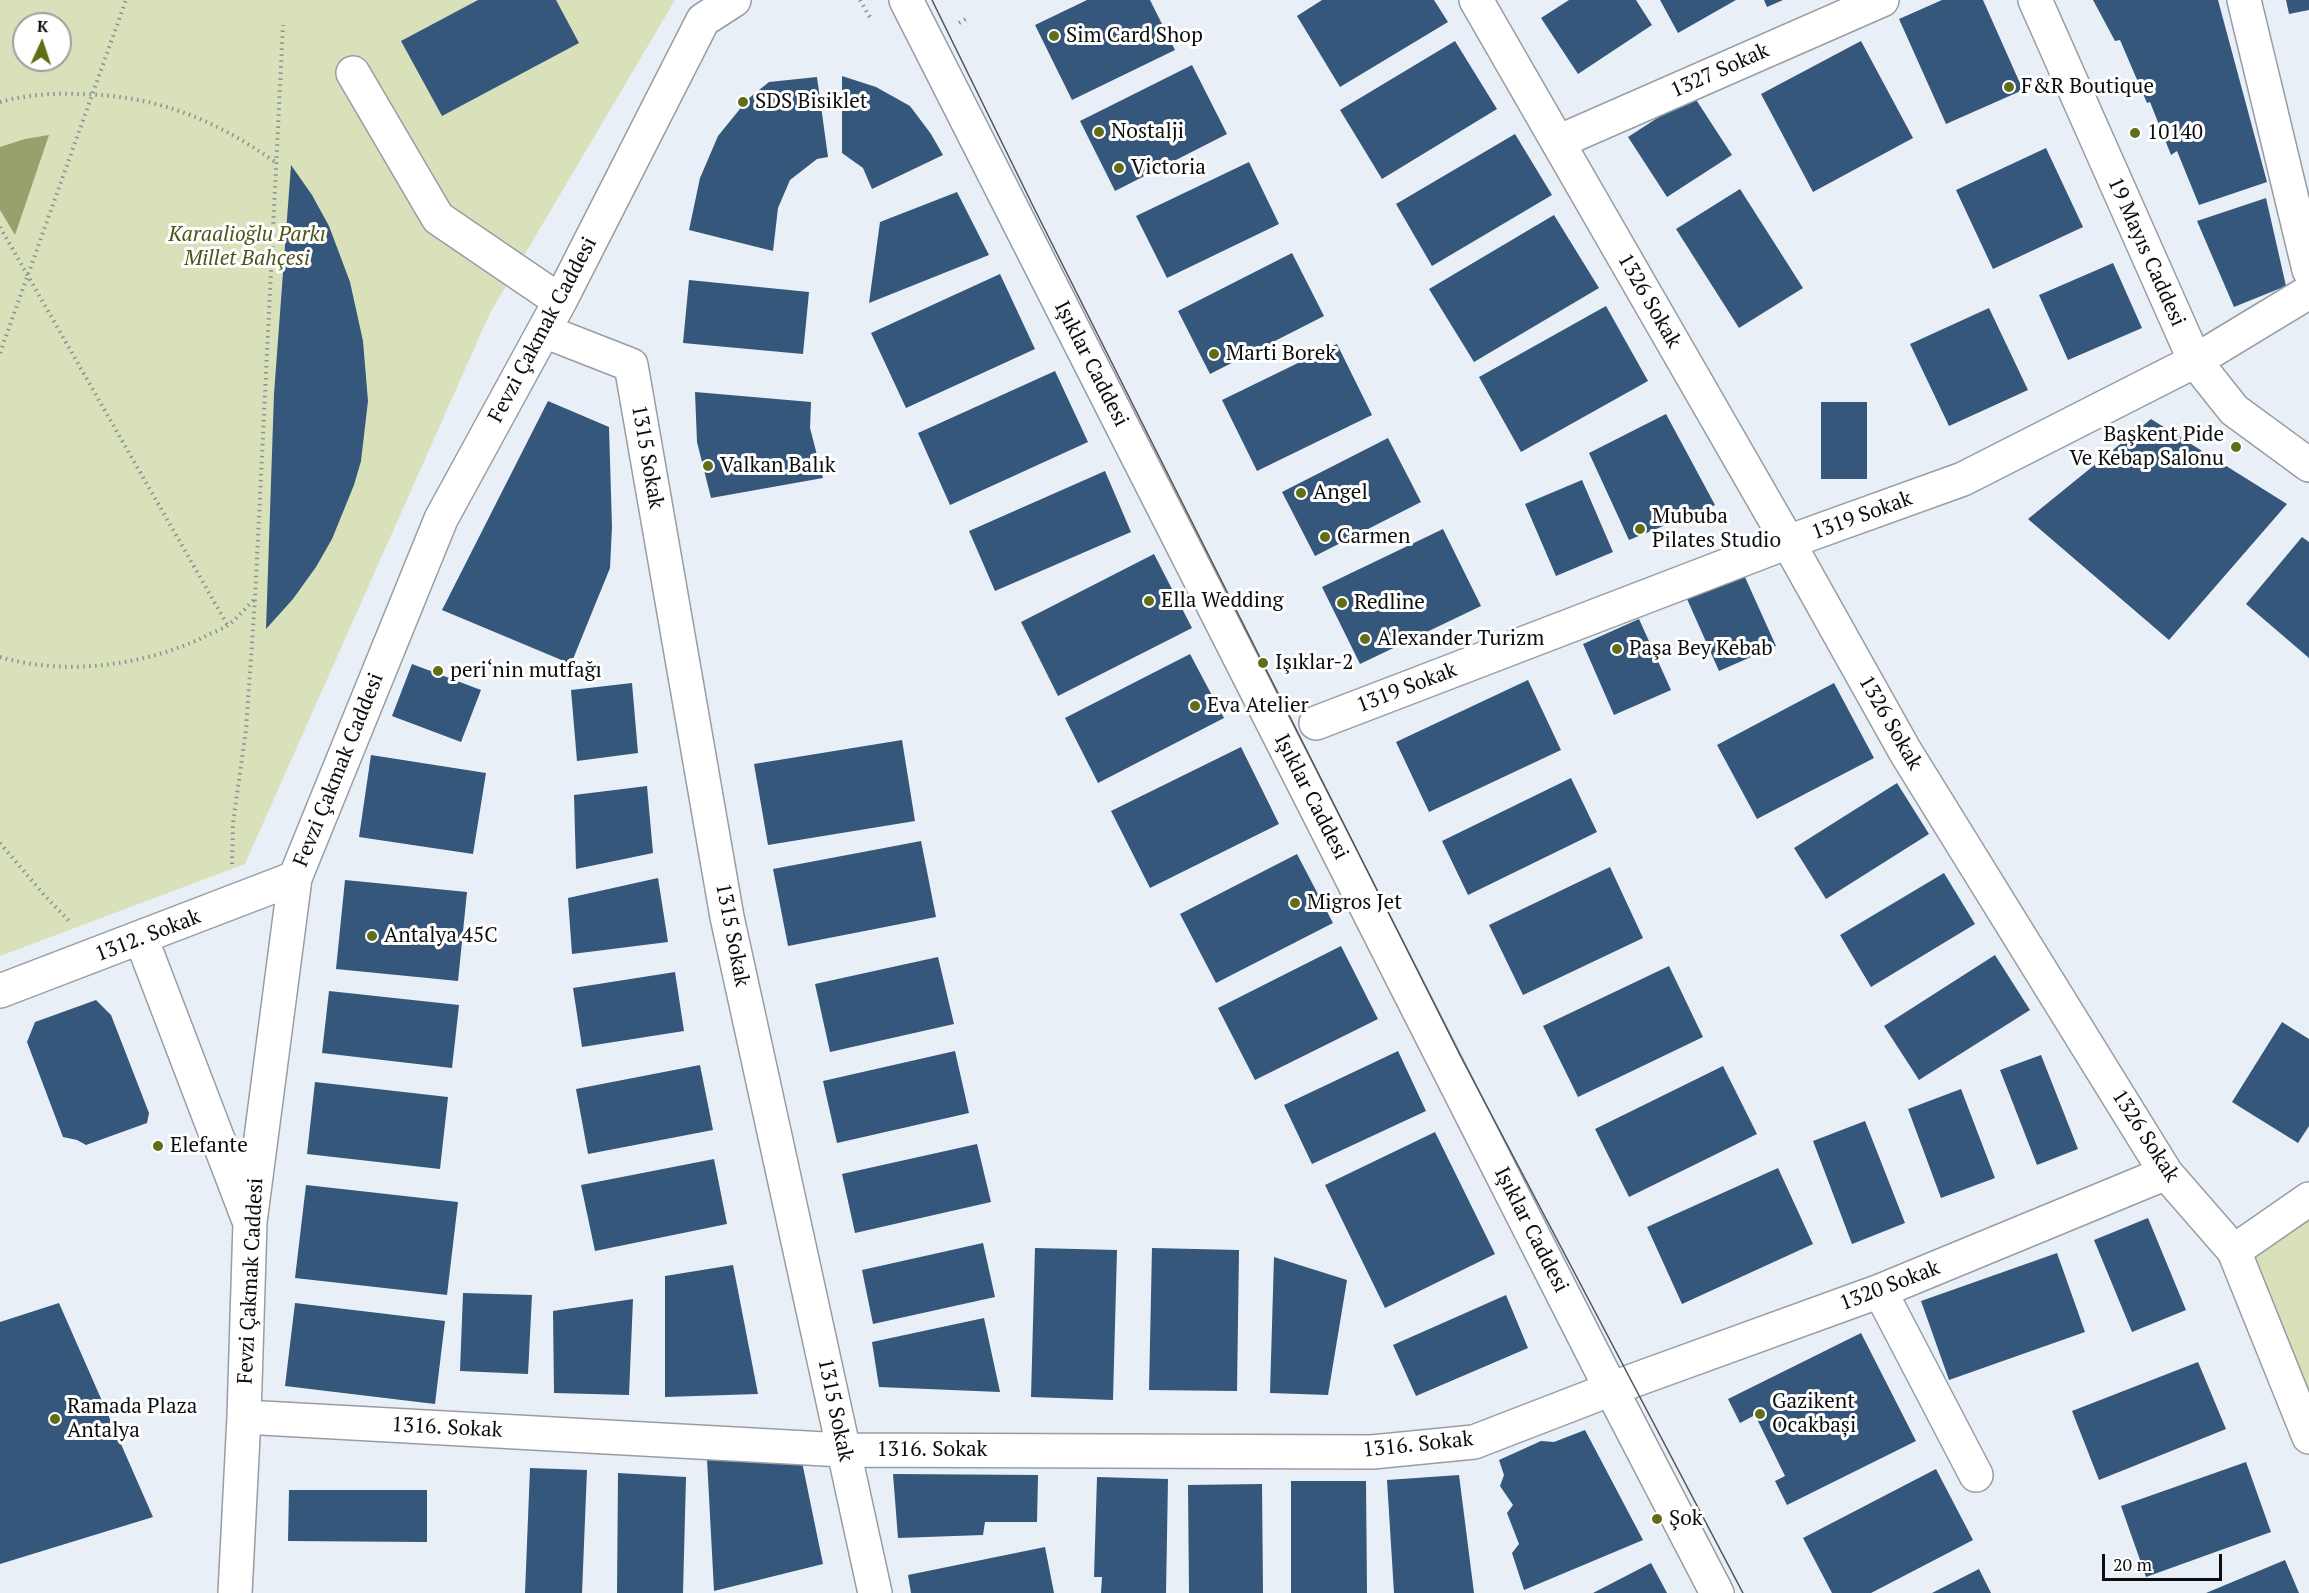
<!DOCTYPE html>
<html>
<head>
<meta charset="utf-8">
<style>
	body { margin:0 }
	#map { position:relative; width:2309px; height:1593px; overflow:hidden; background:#e9eff6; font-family:"PT Serif",serif }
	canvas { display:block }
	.north { position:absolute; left:12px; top:12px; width:60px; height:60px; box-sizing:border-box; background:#fff; border:2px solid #9d9e9f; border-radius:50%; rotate:3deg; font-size:16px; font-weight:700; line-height:24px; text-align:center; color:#0b0d0f }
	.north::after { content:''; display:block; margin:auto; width:21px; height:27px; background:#616d17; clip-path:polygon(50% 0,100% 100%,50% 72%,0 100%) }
	.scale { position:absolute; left:2102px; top:1554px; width:120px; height:27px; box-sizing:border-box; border:3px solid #0b0d0f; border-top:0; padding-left:8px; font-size:18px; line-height:21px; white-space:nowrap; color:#0b0d0f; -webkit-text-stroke:4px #fff; paint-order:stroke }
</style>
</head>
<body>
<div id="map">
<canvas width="2309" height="1593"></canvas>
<div class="north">K</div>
<div class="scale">20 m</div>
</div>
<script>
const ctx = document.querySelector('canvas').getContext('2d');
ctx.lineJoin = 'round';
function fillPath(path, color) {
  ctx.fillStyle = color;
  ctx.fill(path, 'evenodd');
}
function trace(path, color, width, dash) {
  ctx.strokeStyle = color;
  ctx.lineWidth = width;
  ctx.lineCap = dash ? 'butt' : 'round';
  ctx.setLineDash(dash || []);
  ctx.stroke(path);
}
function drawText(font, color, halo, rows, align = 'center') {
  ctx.font = font + ' "PT Serif",serif';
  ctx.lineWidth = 6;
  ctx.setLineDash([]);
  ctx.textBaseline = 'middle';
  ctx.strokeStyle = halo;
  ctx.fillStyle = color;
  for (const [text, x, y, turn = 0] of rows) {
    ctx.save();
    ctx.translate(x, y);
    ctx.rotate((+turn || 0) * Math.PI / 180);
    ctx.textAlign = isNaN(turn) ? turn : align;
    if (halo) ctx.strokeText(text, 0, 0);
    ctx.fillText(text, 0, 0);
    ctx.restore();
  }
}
fillPath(new Path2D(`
	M0 0H675L490 313 245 864 0 956ZM24 24H60V60H24Z
	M2309 1212V1430L2243 1245Z`), '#d8e1ba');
fillPath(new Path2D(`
	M49 135 15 235 0 210V147L25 139Z`), '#96a16e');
fillPath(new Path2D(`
	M478 0H556L579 43 442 116 401 41Z
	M1087 0H1150L1175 50 1072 100 1035 25Z
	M1322 0H1434L1448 22 1340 87 1297 16Z
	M1569 0H1636L1652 25 1578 74 1541 18Z
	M1660 0H1736L1678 33Z
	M1764 0H1783L1767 7Z
	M1942 0H1983L2023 90 1946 124 1899 19Z
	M2093 0H2218L2267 182 2199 205 2177 151 2171 155 2150 102 2147 103 2120 40 2115 41Z
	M2286 0H2309V10L2289 14Z
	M1455 41 1497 109 1382 179 1340 110Z
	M1861 41 1913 138 1813 192 1761 94Z
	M1192 65 1227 134 1115 191 1080 121Z
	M842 76 876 87 910 106 931 134 943 155 872 189 863 168 842 153Z
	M817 77 828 157 817 159 790 180 778 208 773 251 689 230 700 178 718 136 748 99 769 82Z
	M1693 95 1732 155 1667 197 1628 137Z
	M1515 134 1552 195 1432 266 1396 204Z
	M2046 148 2083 227 1993 269 1956 190Z
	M1249 162 1279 224 1167 278 1136 216Z
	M291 165 312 195 329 226 350 282 363 341 368 401 361 461 354 485 332 539 316 567 293 599 266 629 274 394Z
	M1740 189 1803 288 1739 328 1676 229Z
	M957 192 989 255 869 303 880 222Z
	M2266 198 2286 286 2234 307 2197 221Z
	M1554 215 1599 288 1474 362 1429 289Z
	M1292 253 1324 316 1210 374 1178 311Z
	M2113 263 2142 328 2068 360 2039 295Z
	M1000 274 1035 349 906 408 871 333Z
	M689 280 809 292 803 354 683 343Z
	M1606 306 1648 381 1521 452 1479 377Z
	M1989 308 2028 390 1949 426 1910 344Z
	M1337 344 1372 415 1257 471 1222 400Z
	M1055 371 1088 442 950 505 918 433Z
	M695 392 811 402 810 428 823 478 711 498 697 442Z
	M548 401 609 427 612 527 610 568 571 664 442 610Z
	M1821 402H1867V479H1821Z
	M1666 414 1715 505 1629 540 1589 453Z
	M2151 419 2287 504 2169 640 2028 519Z
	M1388 438 1421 502 1315 556 1282 492Z
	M1105 471 1131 532 995 591 969 531Z
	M1582 480 1613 552 1556 576 1525 504Z
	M1443 529 1481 606 1360 664 1322 587Z
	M2302 537 2309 542V658L2246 604Z
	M1154 554 1192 628 1058 696 1021 622Z
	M1744 575 1776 646 1719 671 1687 599Z
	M1639 619 1671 690 1614 715 1583 644Z
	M1190 654 1224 718 1098 783 1065 718Z
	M412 664 481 690 461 742 392 716Z
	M1528 680 1561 750 1429 812 1396 742Z
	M632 683 638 753 577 761 571 690Z
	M1834 683 1874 758 1757 819 1717 745Z
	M902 740 915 821 768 845 754 764Z
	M1241 747 1279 824 1150 888 1111 811Z
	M371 755 486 773 473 854 359 837Z
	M1571 778 1597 832 1468 895 1442 841Z
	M1897 783 1929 834 1826 899 1794 848Z
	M647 786 653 853 576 869 574 795Z
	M921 841 936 917 788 946 773 869Z
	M1297 854 1333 923 1216 983 1180 914Z
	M1610 867 1643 938 1523 995 1489 925Z
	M1944 873 1975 924 1871 987 1840 935Z
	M658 878 668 942 572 954 568 898Z
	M345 880 467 892 458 981 336 969Z
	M1341 946 1378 1019 1255 1080 1218 1008Z
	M1995 955 2030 1010 1919 1080 1884 1026Z
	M938 957 954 1024 830 1052 815 984Z
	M1669 966 1703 1037 1578 1097 1543 1026Z
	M675 972 684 1031 582 1047 573 988Z
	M329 991 459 1005 452 1068 322 1053Z
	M96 1000 111 1015 149 1113 147 1123 86 1145 77 1140 63 1137 27 1042 35 1022Z
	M2282 1022 2309 1039V1126L2298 1143 2232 1102Z
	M955 1051 969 1113 837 1143 823 1081Z
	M1398 1051 1426 1111 1312 1164 1284 1105Z
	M2041 1055 2078 1149 2037 1165 2000 1070Z
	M700 1065 713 1130 588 1154 576 1089Z
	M1723 1066 1757 1134 1629 1197 1595 1129Z
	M315 1082 448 1097 440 1169 307 1154Z
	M1961 1089 1995 1178 1941 1198 1908 1109Z
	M1865 1121 1905 1223 1852 1244 1813 1141Z
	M1435 1132 1495 1254 1385 1308 1325 1185Z
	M977 1144 991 1202 855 1233 842 1174Z
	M714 1159 727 1224 595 1251 581 1185Z
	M1778 1168 1813 1244 1682 1304 1647 1227Z
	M306 1185 458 1202 447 1295 295 1278Z
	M2148 1218 2186 1310 2132 1332 2094 1240Z
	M983 1243 995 1297 873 1324 862 1270Z
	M1035 1248 1117 1250 1113 1400 1031 1397Z
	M1152 1248 1239 1250 1237 1391 1149 1390Z
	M2057 1253 2085 1332 1949 1380 1921 1301Z
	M1274 1257 1347 1280 1328 1395 1270 1393Z
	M733 1265 758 1394 665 1397V1276Z
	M463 1293 532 1295 528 1374 460 1371Z
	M1506 1295 1528 1348 1416 1396 1393 1345Z
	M633 1299 629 1395 554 1393 553 1311Z
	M59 1303 153 1517 0 1564V1322Z
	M295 1303 445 1321 435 1404 285 1386Z
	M984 1318 1000 1392 879 1387 872 1342Z
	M1861 1333 1916 1441 1787 1505 1775 1481 1785 1476 1755 1415 1740 1423 1728 1399Z
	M2198 1362 2226 1429 2099 1480 2072 1411Z
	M1585 1430 1643 1540 1524 1590 1512 1553 1519 1544 1507 1513 1513 1505 1500 1486 1504 1475 1499 1460 1541 1441 1554 1442Z
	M707 1459 802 1462 823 1564 714 1591Z
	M2246 1462 2271 1532 2146 1577 2121 1506Z
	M530 1468 587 1470 582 1593H525Z
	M1936 1469 1973 1540 1871 1593H1832L1803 1538Z
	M618 1473 686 1477 683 1593H617Z
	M893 1474 1038 1475 1037 1522H985L983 1535 898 1538Z
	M1459 1475 1474 1593H1394L1387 1480Z
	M1097 1477 1168 1479 1166 1593H1101L1102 1577H1094Z
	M1291 1481H1366L1367 1593H1291Z
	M1262 1484 1263 1593H1189L1188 1485Z
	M289 1490H427V1542L288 1541Z
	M1045 1547 1054 1593H911L908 1575Z
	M2285 1560 2299 1593H2206Z
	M1651 1563 1667 1593H1593Z
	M1979 1569 1991 1593H1932Z`), '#35577b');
const minor = new Path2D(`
	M906 0 1611 1389 1717 1593
	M1476 0 1788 542 1905 751 2166 1173 2234 1251 2309 1437
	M2035 0 2195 361 2234 410 2309 465
	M2244 0 2309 270
	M353 73 438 218 560 301
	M1558 142 1882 0
	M544 331 631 365 727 917 875 1593
	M1316 723 1788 542 1963 479 2195 361 2309 292
	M141 938 248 1218
	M0 991 295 878
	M2234 1251 2309 1199
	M1880 1291 1976 1475
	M244 1417 843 1450 1372 1452 1474 1442 1632 1381 1880 1291 2166 1173
	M235 1593 244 1417 250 1222 295 878 441 519 560 301 703 20 734 0`);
trace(minor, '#979da3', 36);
trace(new Path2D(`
	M860 0 871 19
	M959 23 969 17
	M0 102C25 95 52 93 78 94 154 95 213 118 275 162
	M0 227 228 626
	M0 353 126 0
	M0 657C65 676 143 666 204 637 211 633 221 630 228 625 238 618 246 607 255 599
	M0 843 45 896 71 923
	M232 864 233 823 246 730 255 599 283 25`), '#8c9095', 4, [1.5, 4.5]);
trace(minor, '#fff', 33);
trace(new Path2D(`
	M932 0 1033 206 1461 1057 1743 1593`), '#505457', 1.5);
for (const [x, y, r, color] of [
	[1054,36,6,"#616d17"],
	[2009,87,6,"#616d17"],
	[743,102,6,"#616d17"],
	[1099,132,6,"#616d17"],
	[2135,133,6,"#616d17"],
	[1119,168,6,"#616d17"],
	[1214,354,6,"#616d17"],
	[2236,447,6,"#616d17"],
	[708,466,6,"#616d17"],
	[1301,493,6,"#616d17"],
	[1640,529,6,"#616d17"],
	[1325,537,6,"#616d17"],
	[1149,601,6,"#616d17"],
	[1342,603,6,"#616d17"],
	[1365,639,6,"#616d17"],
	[1617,649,6,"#616d17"],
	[1263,663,6,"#616d17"],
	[438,671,6,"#616d17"],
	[1195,706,6,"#616d17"],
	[1295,903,6,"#616d17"],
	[372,936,6,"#616d17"],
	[158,1146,6,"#616d17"],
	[1760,1414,6,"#616d17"],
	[55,1419,6,"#616d17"],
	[1657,1519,6,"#616d17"]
]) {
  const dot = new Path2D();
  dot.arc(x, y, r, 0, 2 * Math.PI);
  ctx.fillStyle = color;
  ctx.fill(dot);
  trace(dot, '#fff', 2);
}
drawText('21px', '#0b0d0f', '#fff', [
	["Sim Card Shop",1066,36],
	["F&R Boutique",2021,87],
	["SDS Bisiklet",755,102],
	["Nostalji",1111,132],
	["10140",2147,133],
	["Victoria",1131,168],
	["Marti Borek",1226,354],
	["Başkent Pide",2224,435,"right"],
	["Ve Kebap Salonu",2224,459,"right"],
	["Valkan Balık",720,466],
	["Angel",1313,493],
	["Mububa",1652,517],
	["Pilates Studio",1652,541],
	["Carmen",1337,537],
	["Ella Wedding",1161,601],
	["Redline",1354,603],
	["Alexander Turizm",1377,639],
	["Paşa Bey Kebab",1629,649],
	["Işıklar-2",1275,663],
	["peri‘nin mutfağı",450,671],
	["Eva Atelier",1207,706],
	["Migros Jet",1307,903],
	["Antalya 45C",384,936],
	["Elefante",170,1146],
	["Gazikent",1772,1402],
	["Ocakbași",1772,1426],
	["Ramada Plaza",67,1407],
	["Antalya",67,1431],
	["Şok",1669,1519]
], 'left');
drawText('21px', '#0b0d0f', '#fff', [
	["1327 Sokak",1720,71,-24],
	["19 Mayıs Caddesi",2146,252,66],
	["1326 Sokak",1649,301,60],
	["Fevzi Çakmak Caddesi",543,330,-62],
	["Işıklar Caddesi",1091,364,63],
	["1315 Sokak",647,457,80],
	["1319 Sokak",1862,516,-20],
	["1319 Sokak",1407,688,-21],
	["1326 Sokak",1890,723,60],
	["Fevzi Çakmak Caddesi",339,770,-68],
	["Işıklar Caddesi",1311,797,63],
	["1315 Sokak",732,935,79],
	["1312. Sokak",148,936,-21],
	["1326 Sokak",2145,1136,57],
	["Işıklar Caddesi",1531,1230,63],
	["Fevzi Çakmak Caddesi",251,1281,-87],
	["1320 Sokak",1890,1286,-21],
	["1315 Sokak",835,1410,78],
	["1316. Sokak",447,1428,3],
	["1316. Sokak",1418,1445,-6],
	["1316. Sokak",932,1450]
]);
drawText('italic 21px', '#4b551a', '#fff', [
	["Karaalioğlu Parkı",247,235],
	["Millet Bahçesi",247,259]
]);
</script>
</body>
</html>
